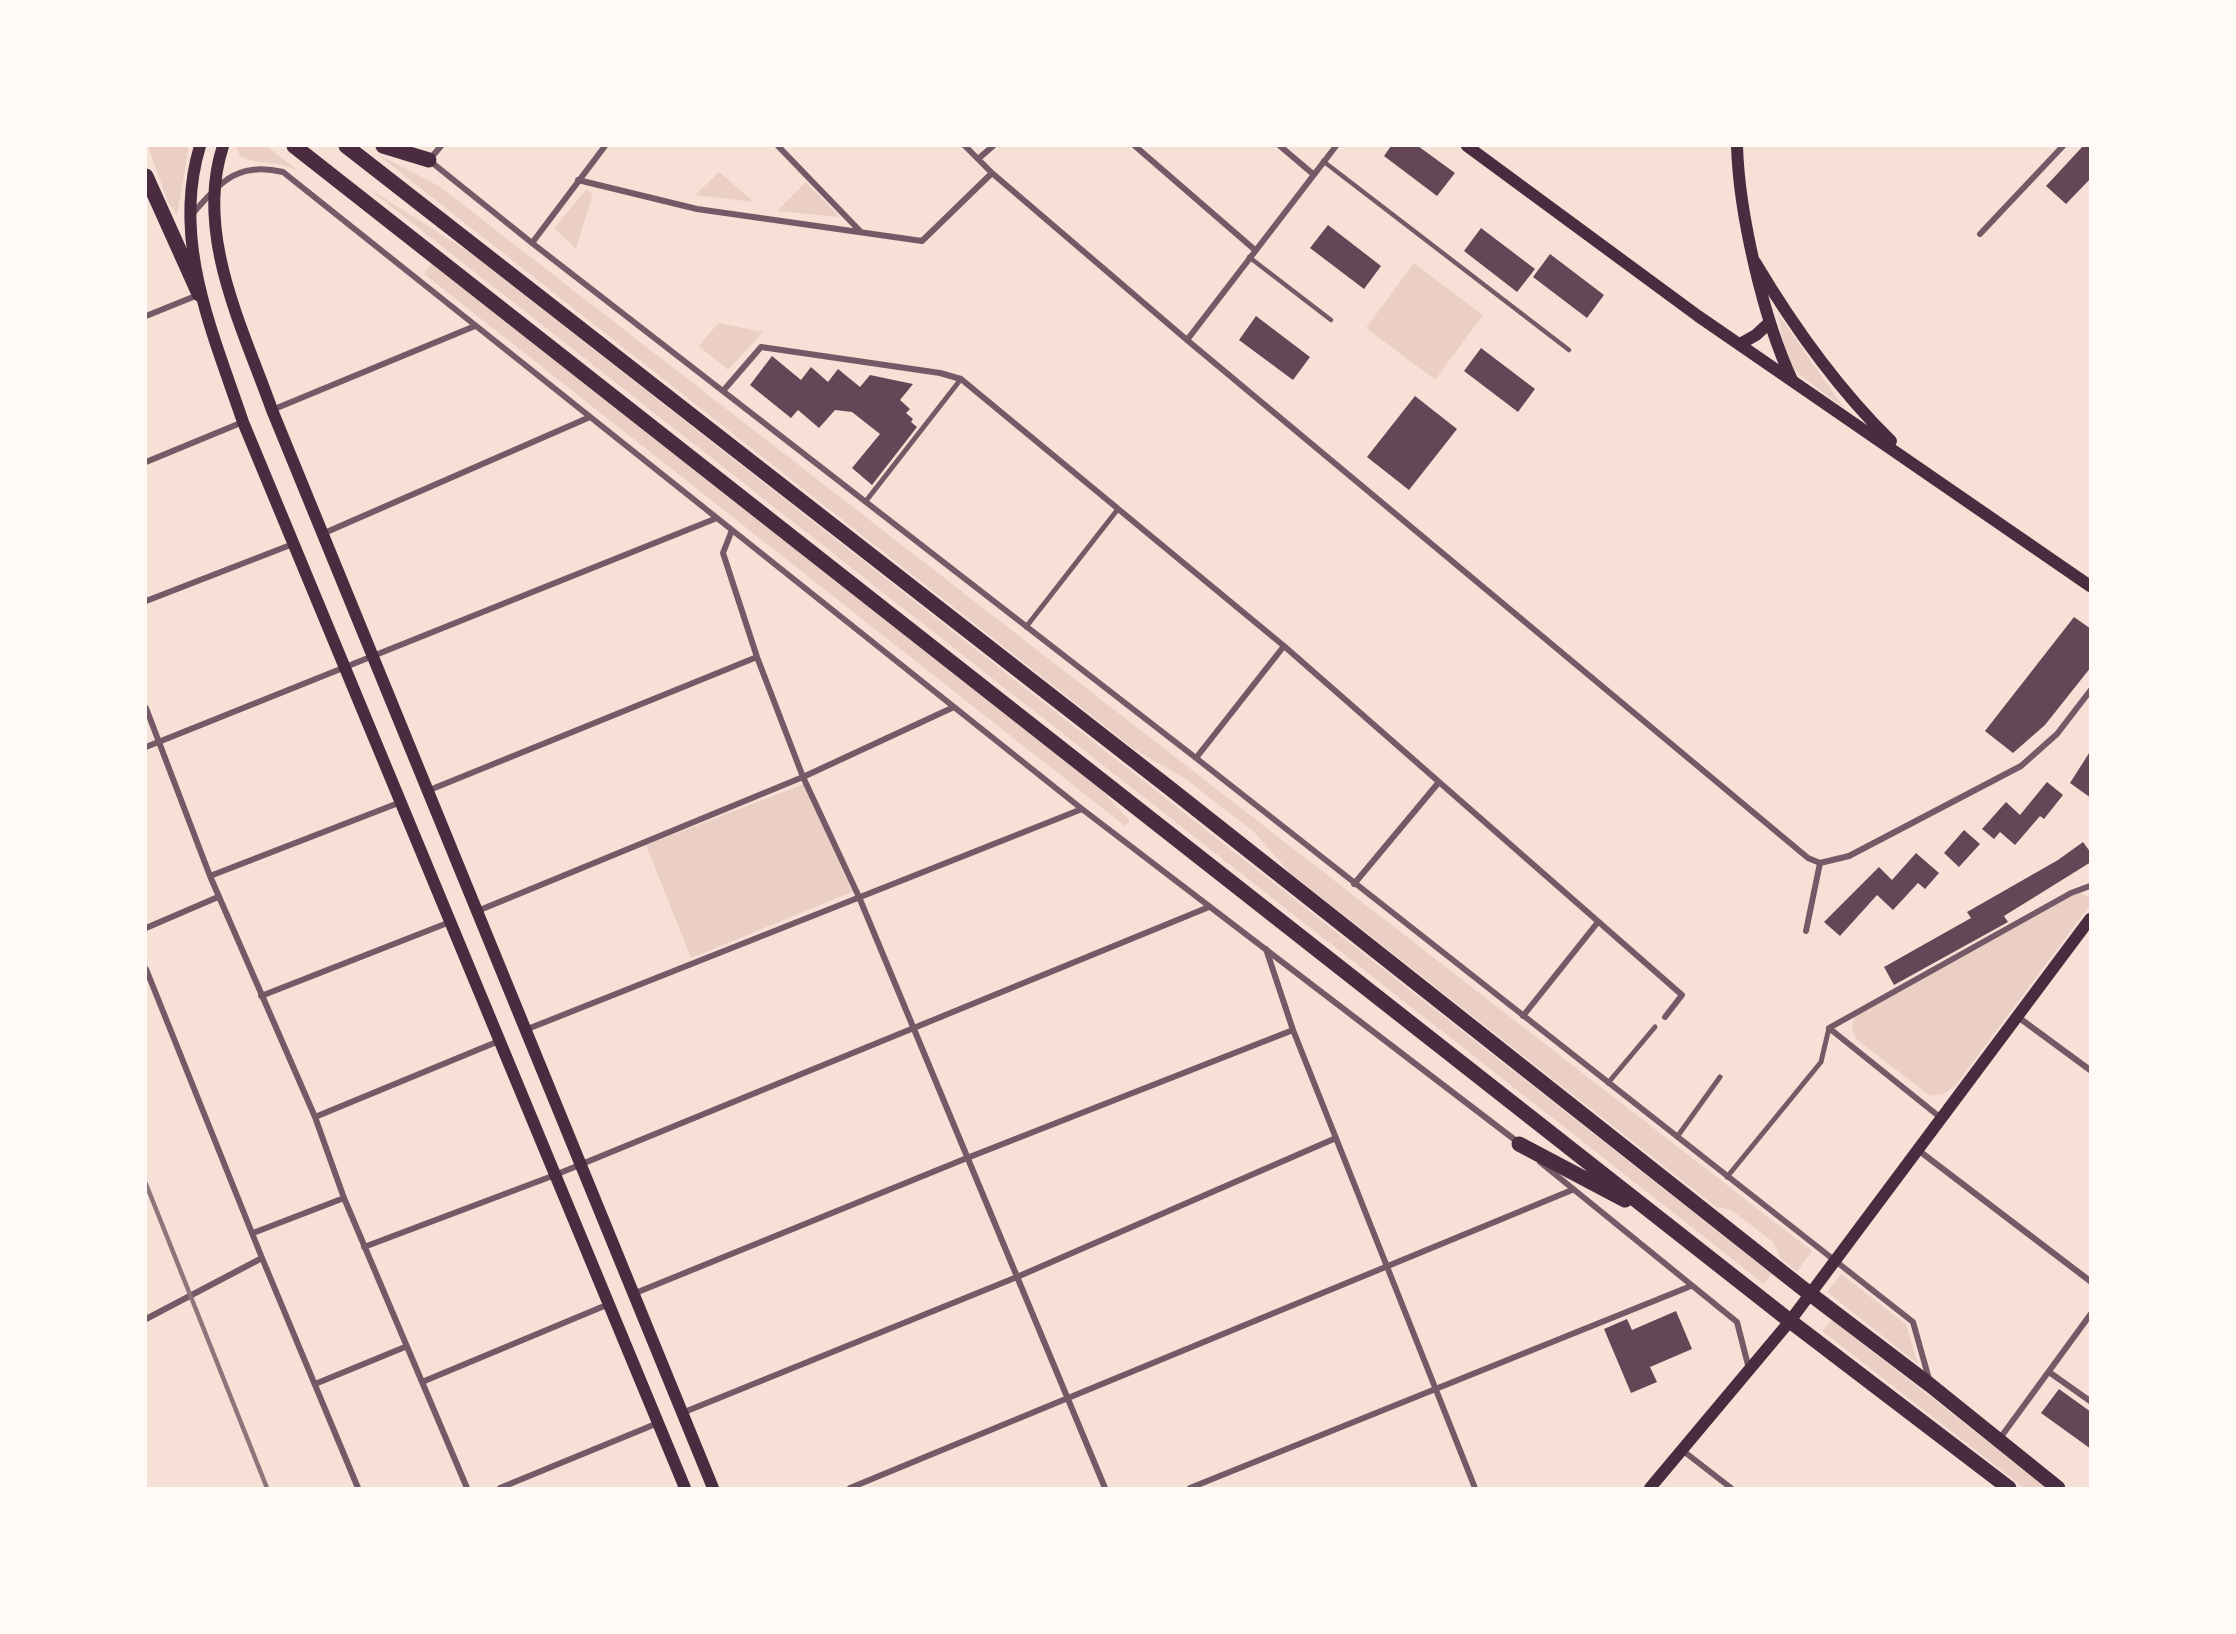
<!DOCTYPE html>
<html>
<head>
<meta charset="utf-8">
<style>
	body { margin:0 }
	#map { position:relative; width:2236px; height:1634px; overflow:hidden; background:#f7e1d7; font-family:"Roboto Condensed",sans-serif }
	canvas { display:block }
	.frame { position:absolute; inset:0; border:147px solid #fffaf5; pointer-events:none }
</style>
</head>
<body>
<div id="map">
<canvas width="2236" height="1634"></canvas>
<div class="frame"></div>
</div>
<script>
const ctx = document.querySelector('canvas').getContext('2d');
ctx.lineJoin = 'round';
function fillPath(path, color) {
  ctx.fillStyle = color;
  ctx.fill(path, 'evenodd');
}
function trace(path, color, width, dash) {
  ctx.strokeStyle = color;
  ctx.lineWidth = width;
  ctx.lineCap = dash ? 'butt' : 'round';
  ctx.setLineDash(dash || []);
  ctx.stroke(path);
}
fillPath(new Path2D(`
	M148 146H189L177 216 167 200Z
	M235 146H267L297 170C278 161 260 165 241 157Z
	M377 154 439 186 1812 1251 1797 1271 1781 1259 1773 1242 1731 1210 1716 1207 1289 872 1255 833 1187 780 1134 749Z
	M719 172 754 202 695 195Z
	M806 182 840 217 777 211Z
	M365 186 472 254 1772 1274 1764 1284Z
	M586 190 593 193 576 249 554 228Z
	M433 262 1094 782 1130 821 1125 826 424 274Z
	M1414 263 1483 315 1435 380 1366 328Z
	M1778 314 1845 409 1796 372 1785 353Z
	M718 323 763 332 728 370 699 346Z
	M804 784 852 892 691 958 646 845Z
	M2077 891 2090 898V905L1956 1085 1944 1094 1930 1096 1856 1039 1852 1027 1855 1016Z
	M1841 1274 1906 1324 1918 1364 1827 1292Z
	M1832 1320 2047 1488H2024L1822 1331Z`), '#ebcfc5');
fillPath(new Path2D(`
	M1391 146H1418L1455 173 1437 196 1384 156Z
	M2083 146H2091V178L2066 204 2046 186Z
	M1328 225 1381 266 1364 289 1310 248Z
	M1481 228 1535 269 1517 292 1464 251Z
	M1550 254 1604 295 1587 318 1533 277Z
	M1256 316 1310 357 1293 380 1239 340Z
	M1481 348 1535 389 1518 412 1464 371Z
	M772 356 801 380 811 367 828 382 838 369 860 387 870 375 913 384 900 400 910 409 906 413 913 419 911 422 917 427 872 485 852 468 880 434 852 412 835 410 819 428 798 410 791 418 750 385Z
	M1415 396 1457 429 1409 490 1367 457Z
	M2074 617 2091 629V667L2045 725 2013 753 1985 731Z
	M2091 750V798L2070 783Z
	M2047 782 2063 795 2044 819 2040 816 2015 845 2000 832 1994 839 1982 829 2006 802 2020 815Z
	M1964 830 1980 844 1959 867 1944 853Z
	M2083 842 2091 853V862L2004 916 2008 922 1894 985 1884 967 1971 918 1967 912 2058 860Z
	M1916 853 1939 873 1925 889 1918 883 1893 910 1877 895 1840 936 1824 922 1879 867 1892 880Z
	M1676 1311 1692 1349 1650 1367 1657 1382 1631 1393 1604 1329 1627 1319 1632 1330Z
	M2059 1389 2091 1412V1449L2041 1413Z`), '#644757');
trace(new Path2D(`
	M1323 161 1569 350
	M1249 257 1331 320`), '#755966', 4.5);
trace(new Path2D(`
	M866 501 961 379
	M1026 627 1118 509
	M1608 1083 1655 1027
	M1677 1137 1720 1077
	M1727 1177 1821 1062 1829 1028`), '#755966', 5);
trace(new Path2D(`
	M778 146 860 231
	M965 146 992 173 1187 340 1808 858 1820 863 1849 856 2021 766 2057 734 2090 691
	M1135 146 1255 250
	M1280 146 1313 174
	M430 159 441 146
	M978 159 993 146
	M430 161 532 243 1196 758 1913 1322 1929 1379
	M578 180 697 209 922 241 992 173
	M193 213C221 182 238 161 283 172L1082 809 1519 1143
	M1980 234 2063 146
	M532 243 605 146
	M146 316 198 295
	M1187 340 1336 146
	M723 391 761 347 940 373 961 379 1284 646 1682 995 1665 1017
	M272 410 475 326
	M146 462 243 422
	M732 530 723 553 757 657 803 777 859 897 1105 1488
	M322 534 590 417
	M146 601 293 544
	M146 708 210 876 315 1117 344 1198 467 1488
	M146 747 717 518
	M1196 758 1284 646
	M427 791 757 657
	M210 876 401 802
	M1354 884 1439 782
	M475 912 803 777 954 707
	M146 928 218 897
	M1806 931 1820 863
	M1266 949 1293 1030 1475 1488
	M146 969 262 1258 358 1488
	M261 996 450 922
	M1523 1016 1598 922
	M2018 1017 2090 1070
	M525 1030 1082 809
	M315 1117 499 1041
	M1941 1118 1829 1028 2071 893 2090 886
	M1918 1150 2090 1281
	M1540 1162 1737 1322 1749 1369
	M253 1233 344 1198
	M364 1247 555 1175 1209 907
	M633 1294 967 1158 1293 1030
	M146 1319 262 1258
	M2049 1372 2090 1401
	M422 1382 609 1304
	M315 1384 405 1347
	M682 1413 1017 1277 1336 1138
	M1998 1441 2090 1315
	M1682 1450 1731 1488
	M500 1488 658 1423
	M850 1488 1572 1190
	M1190 1488 1691 1286`), '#755966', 6);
trace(new Path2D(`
	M200 146C171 241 213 333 243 422L685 1488
	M223 146C194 234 243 328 272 410L713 1488
	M1467 146 1698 316 2090 586
	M1737 146C1739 213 1763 318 1792 380
	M1755 262C1793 326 1838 389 1891 441
	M1740 344 1756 335 1769 323
	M1650 1488 1790 1321 2090 919`), '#4a2c40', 12);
trace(new Path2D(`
	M294 146 1790 1321 2009 1488
	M346 146 1172 790 1801 1287 1930 1385 2058 1488
	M383 146 429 160
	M146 176 199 294
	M1519 1144 1625 1200`), '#4a2c40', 15);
trace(new Path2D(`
	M146 1184 267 1488`), '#8f747c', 4.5);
</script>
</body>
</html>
